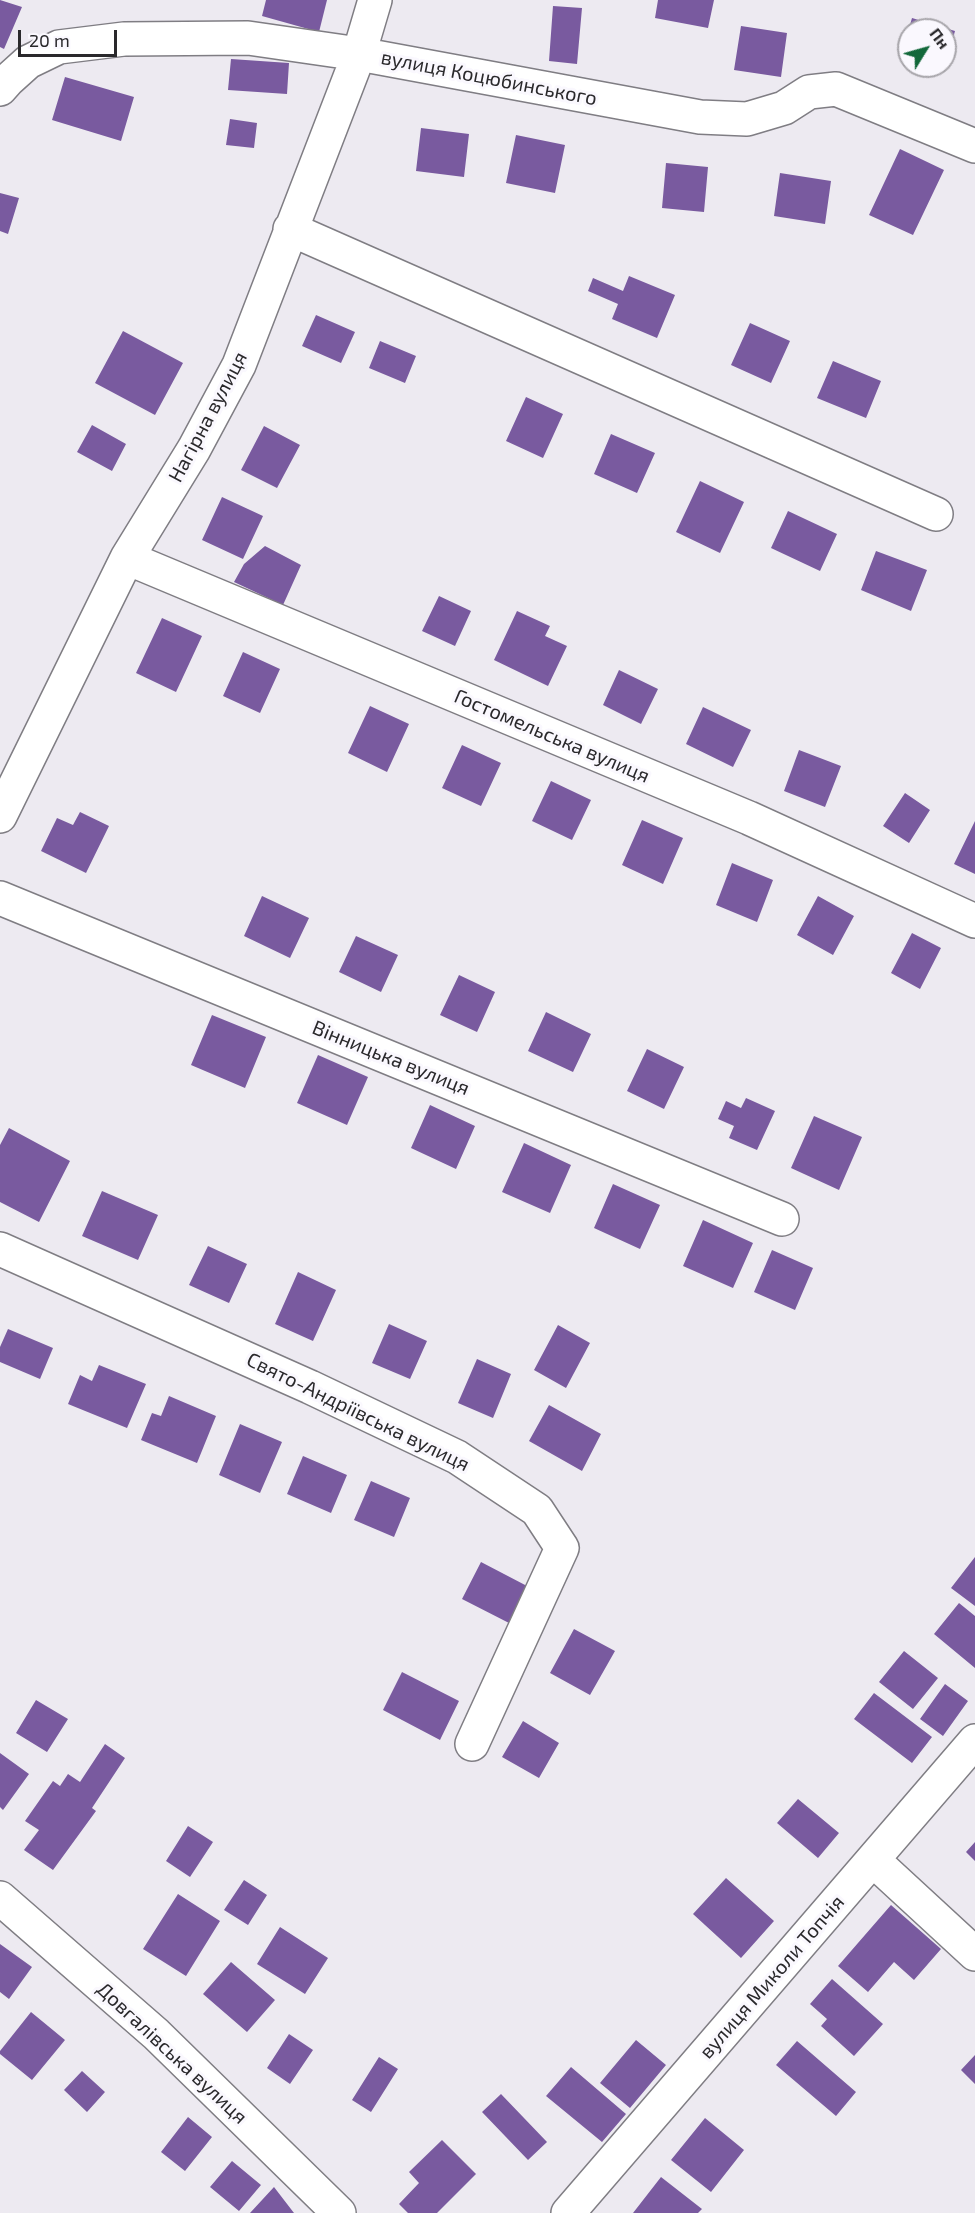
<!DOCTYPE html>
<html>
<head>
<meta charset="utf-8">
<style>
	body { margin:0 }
	#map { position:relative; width:975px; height:2213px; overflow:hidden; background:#edeaf1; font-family:"Exo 2",sans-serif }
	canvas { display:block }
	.north { position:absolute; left:897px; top:18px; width:60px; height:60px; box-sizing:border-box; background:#faf8fe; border:2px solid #a7a5aa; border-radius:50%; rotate:53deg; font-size:16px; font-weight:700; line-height:24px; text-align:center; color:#2a292c }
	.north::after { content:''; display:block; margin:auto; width:21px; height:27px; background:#12683a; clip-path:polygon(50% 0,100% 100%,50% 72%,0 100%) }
	.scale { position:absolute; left:18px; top:30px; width:99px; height:27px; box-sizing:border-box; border:3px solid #2a292c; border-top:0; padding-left:8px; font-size:18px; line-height:21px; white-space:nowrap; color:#2a292c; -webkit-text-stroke:4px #faf8fe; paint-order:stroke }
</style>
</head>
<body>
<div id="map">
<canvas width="975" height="2213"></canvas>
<div class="north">Пн</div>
<div class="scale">20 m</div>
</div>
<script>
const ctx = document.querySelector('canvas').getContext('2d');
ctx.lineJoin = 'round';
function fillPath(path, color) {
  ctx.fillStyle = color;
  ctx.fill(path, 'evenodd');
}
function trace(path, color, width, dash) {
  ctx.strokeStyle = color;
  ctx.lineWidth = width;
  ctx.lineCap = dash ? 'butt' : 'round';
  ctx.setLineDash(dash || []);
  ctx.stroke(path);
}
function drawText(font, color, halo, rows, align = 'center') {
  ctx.font = font + ' "Exo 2",sans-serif';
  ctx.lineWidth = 6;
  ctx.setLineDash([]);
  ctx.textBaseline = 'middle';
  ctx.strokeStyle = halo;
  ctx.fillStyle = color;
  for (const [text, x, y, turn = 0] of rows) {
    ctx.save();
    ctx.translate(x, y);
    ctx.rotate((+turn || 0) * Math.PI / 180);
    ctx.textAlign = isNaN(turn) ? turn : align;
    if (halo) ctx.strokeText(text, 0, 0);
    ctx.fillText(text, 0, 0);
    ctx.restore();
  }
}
fillPath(new Path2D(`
	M0 0 22 7 4 49 0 47Z
	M266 0H327L319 32 262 16Z
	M658 0H714L708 28 655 18Z
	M553 6 582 8 577 64 549 61Z
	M912 18 955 31 946 63 945 30H909V43L905 42Z
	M741 26 787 33 781 77 734 70Z
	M231 59 289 63 287 94 228 90Z
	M65 77 134 97 121 141 52 120Z
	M230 119 257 123 254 148 226 145Z
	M421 128 469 134 464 177 416 171Z
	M516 135 565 145 555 193 506 183Z
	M900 149 944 170 913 235 869 215Z
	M666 163 708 167 704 212 662 208Z
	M780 173 831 181 825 224 774 216Z
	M0 193 19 198 8 234 0 231Z
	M629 276 675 295 657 338 612 319 618 304 588 291 593 278 623 291Z
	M316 315 355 332 341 363 302 346Z
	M750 323 790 341 771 383 731 365Z
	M123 331 183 363 155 415 95 383Z
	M380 341 416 356 405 383 369 368Z
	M833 361 881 381 866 418 817 398Z
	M526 397 563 414 543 458 506 441Z
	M92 425 126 444 112 471 77 452Z
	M264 426 300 445 277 488 241 470Z
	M611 434 655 453 637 493 594 474Z
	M700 481 744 502 720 553 676 532Z
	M222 497 263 516 243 559 202 540Z
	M788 511 837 534 820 571 771 548Z
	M265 546 301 565 283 605 234 582 244 564Z
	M876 551 927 570 911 611 861 590Z
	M439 596 471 611 455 646 422 631Z
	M517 611 550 626 545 636 567 646 548 686 494 660Z
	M162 618 202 636 176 692 136 673Z
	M243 652 280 669 260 713 223 696Z
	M619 670 658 689 641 724 603 705Z
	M370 706 409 724 387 772 348 753Z
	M703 707 751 730 733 767 686 744Z
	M462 745 501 763 481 806 442 788Z
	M799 750 841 766 825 807 784 791Z
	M551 781 591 800 572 840 532 821Z
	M905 793 930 810 909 843 883 826Z
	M80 812 109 826 86 873 41 851 57 818 73 825Z
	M642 820 683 838 663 884 622 865Z
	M975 821V874L954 864Z
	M732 863 773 880 757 922 716 905Z
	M262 896 309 918 290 958 244 936Z
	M818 896 854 916 833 955 797 935Z
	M912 933 941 948 920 989 891 973Z
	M356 936 398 955 381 992 339 972Z
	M459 975 495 992 477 1032 440 1015Z
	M546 1012 591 1034 573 1072 528 1051Z
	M212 1015 266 1037 245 1088 191 1065Z
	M647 1049 684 1067 664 1109 627 1091Z
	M318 1055 368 1077 347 1125 297 1103Z
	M746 1098 775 1111 757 1150 729 1138 734 1126 718 1119 726 1101 741 1108Z
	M430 1105 475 1126 456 1169 411 1148Z
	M814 1116 862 1137 839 1190 791 1168Z
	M9 1128 70 1161 39 1222 0 1202V1145Z
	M524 1143 571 1165 550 1213 502 1192Z
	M613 1184 660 1205 640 1249 594 1228Z
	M102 1191 158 1215 138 1260 82 1236Z
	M703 1220 753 1243 733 1288 683 1266Z
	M208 1246 247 1264 229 1303 189 1285Z
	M772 1250 813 1268 795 1310 754 1292Z
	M298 1272 336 1290 313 1341 275 1324Z
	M389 1324 427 1341 410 1379 372 1363Z
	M558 1325 590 1343 566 1388 534 1370Z
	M8 1329 53 1348 40 1379 0 1362V1347Z
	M477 1359 511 1374 493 1418 458 1403Z
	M99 1365 146 1384 127 1428 68 1404 80 1375 92 1381Z
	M169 1396 216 1416 197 1463 141 1440 152 1413 161 1416Z
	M549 1405 601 1434 582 1471 529 1441Z
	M240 1424 282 1442 260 1493 219 1475Z
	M303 1456 347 1475 331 1513 287 1494Z
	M371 1481 410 1498 394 1537 354 1520Z
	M975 1557V1606L951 1588Z
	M481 1562 527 1586 509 1623 462 1599Z
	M959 1603 975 1616V1668L934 1634Z
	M574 1629 615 1651 590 1695 550 1673Z
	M904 1651 938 1678 913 1709 879 1682Z
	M402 1672 459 1701 440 1740 383 1710Z
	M945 1684 968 1701 943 1736 920 1719Z
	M874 1693 932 1737 912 1763 854 1719Z
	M36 1700 68 1719 47 1752 16 1733Z
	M523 1721 559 1743 539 1778 502 1757Z
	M105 1744 125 1758 92 1808 96 1811 53 1870 24 1850 39 1830 25 1821 53 1781 60 1786 68 1774 80 1782Z
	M0 1753 29 1774 3 1810 0 1807Z
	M798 1799 839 1833 818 1858 777 1823Z
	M188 1826 213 1842 190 1877 166 1861Z
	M975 1842V1861L966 1852Z
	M726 1878 774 1921 741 1958 693 1914Z
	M244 1880 267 1895 248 1925 224 1910Z
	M178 1894 220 1921 186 1976 143 1949Z
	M891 1905 941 1949 914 1980 894 1962 868 1992 838 1966Z
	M280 1927 328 1958 305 1994 257 1964Z
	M0 1944 32 1967 9 1999 0 1992Z
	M231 1962 275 2000 247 2032 203 1994Z
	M832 1979 883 2024 854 2056 821 2026 827 2019 810 2004Z
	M31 2012 65 2040 32 2080 0 2054V2051Z
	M289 2034 313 2050 290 2084 267 2068Z
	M636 2040 666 2065 630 2108 600 2083Z
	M797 2041 856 2092 836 2116 776 2065Z
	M975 2055V2084L961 2070Z
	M379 2057 398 2069 371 2112 352 2100Z
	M571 2067 626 2114 602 2142 546 2096Z
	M82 2071 105 2092 87 2112 64 2090Z
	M501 2094 547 2142 528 2160 482 2112Z
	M188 2117 212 2137 185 2171 161 2152Z
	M705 2118 744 2150 711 2192 671 2160Z
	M442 2140 476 2174 437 2213H408L399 2204 419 2183 409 2172Z
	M232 2161 261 2185 239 2211 210 2187Z
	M661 2177 702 2209 698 2213H633Z
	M274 2187 294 2213H250Z`), '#795a9f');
const minor = new Path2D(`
	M0 89 8 80 28 62 59 47 124 39 248 38 359 54 700 117 747 119 784 108 809 92 836 89 975 146
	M290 229 936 514
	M127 558 749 818 975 921
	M0 816 127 558 194 449 239 365 359 54 375 0
	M0 898 782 1219
	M0 1249 310 1387 457 1457 537 1510 562 1548 472 1744
	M873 1860 975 1954
	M0 1898 156 2034 339 2213
	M568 2213 975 1741`);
trace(minor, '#7f7d83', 36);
trace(minor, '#fff', 33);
drawText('20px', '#2a292c', '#faf8fe', [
	["вулиця Коцюбинського",489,78,11],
	["Нагірна вулиця",208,417,-62],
	["Гостомельська вулиця",552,736,23],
	["Вінницька вулиця",391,1058,22],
	["Свято-Андріївська вулиця",358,1412,26],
	["вулиця Миколи Топчія",772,1977,-49],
	["Довгалівська вулиця",172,2053,43]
]);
</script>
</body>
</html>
